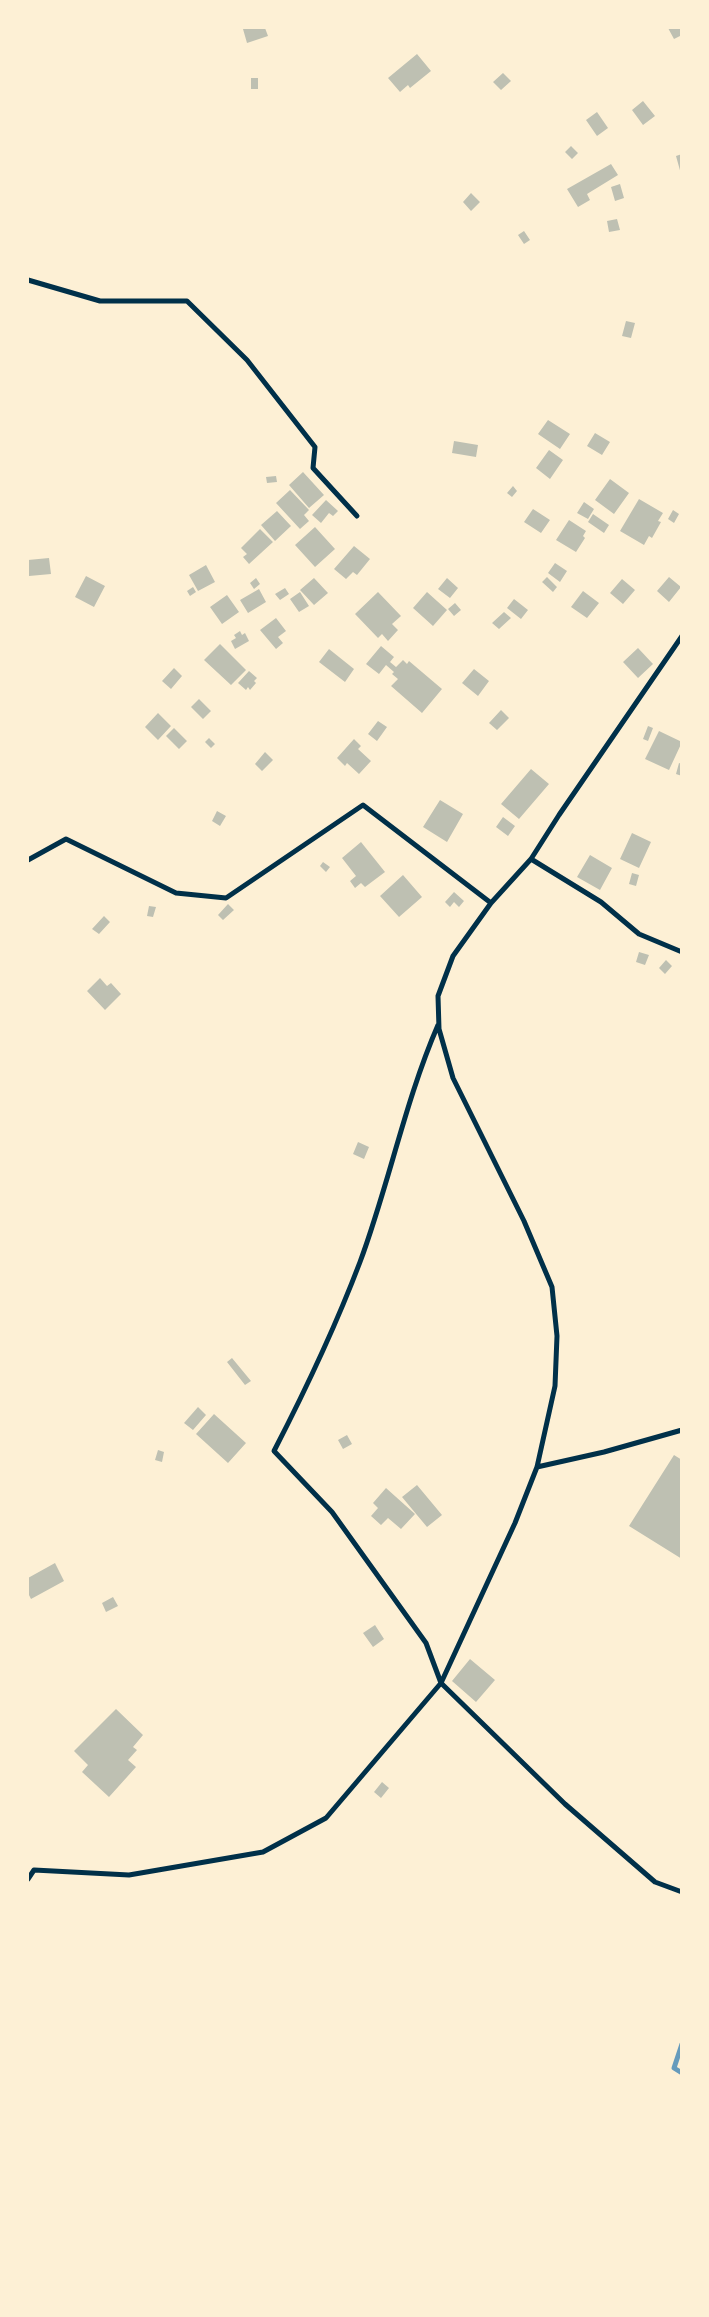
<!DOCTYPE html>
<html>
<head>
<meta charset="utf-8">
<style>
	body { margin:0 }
	#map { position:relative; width:709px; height:2317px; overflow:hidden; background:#fdf0d5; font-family:Commissioner,sans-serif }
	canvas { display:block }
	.frame { position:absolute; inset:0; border:29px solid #fdf0d5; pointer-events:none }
</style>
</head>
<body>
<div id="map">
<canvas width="709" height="2317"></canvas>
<div class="frame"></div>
</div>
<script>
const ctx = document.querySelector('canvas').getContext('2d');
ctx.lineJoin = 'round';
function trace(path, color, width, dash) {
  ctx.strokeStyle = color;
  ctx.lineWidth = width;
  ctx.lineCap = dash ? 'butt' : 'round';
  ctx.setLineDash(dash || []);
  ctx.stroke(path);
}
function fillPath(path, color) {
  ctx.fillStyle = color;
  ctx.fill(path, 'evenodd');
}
trace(new Path2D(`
	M682 2044 674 2068 682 2073`), '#669bbc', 5);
fillPath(new Path2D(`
	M249 28H265L268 36 247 43 243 29Z
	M668 28H682V35L674 39Z
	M417 54 431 71 410 88 408 85 400 92 388 78Z
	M503 73 511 81 501 90 493 82Z
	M251 78H258V89H251Z
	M643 101 655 116 643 125 632 110Z
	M597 112 608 128 597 136 586 120Z
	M571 146 578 153 572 159 565 152Z
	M682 154V173L681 174 676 156Z
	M611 164 618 175 587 194 590 200 578 207 567 189Z
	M620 184 624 198 615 201 611 187Z
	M471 193 480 202 471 211 463 202Z
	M617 219 620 230 609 232 607 221Z
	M524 231 530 240 524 244 518 235Z
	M626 321 635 323 631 338 622 336Z
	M548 420 570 434 560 449 538 434Z
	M595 433 610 442 602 455 587 446Z
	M454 441 478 445 476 457 452 453Z
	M549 450 563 460 550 479 536 468Z
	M303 472 324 495 309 508 289 485Z
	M276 476 277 482 267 483 266 477Z
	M610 479 629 493 614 514 595 500Z
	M513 486 517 491 512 497 507 493Z
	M290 490 309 510 304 515 309 521 300 529 276 503Z
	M639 499 663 513 658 521 661 522 652 538 649 536 644 545 620 531Z
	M326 500 338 511 333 516 329 513 321 523 312 515Z
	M584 502 594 509 588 519 577 513Z
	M533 509 550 520 541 533 524 522Z
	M673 510 679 514 674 523 668 519Z
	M277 511 291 526 275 541 261 525Z
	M593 514 609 525 604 533 588 522Z
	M569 520 586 531 583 536 585 538 576 552 556 540Z
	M315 527 335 549 315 567 295 545Z
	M260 529 273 542 249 564 243 557 247 554 241 548Z
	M354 546 370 559 357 575 353 572 346 579 334 569Z
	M49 558 51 574 29 576 28 560Z
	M555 563 567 571 560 582 548 573Z
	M206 565 215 582 198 591 189 575Z
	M86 576 105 586 94 607 75 597Z
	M547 577 557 587 553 592 542 582Z
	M669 577 681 587 669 602 657 591Z
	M256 578 260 584 254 589 250 583Z
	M314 578 328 593 314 605 300 590Z
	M447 578 458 588 450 598 438 589Z
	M622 579 635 590 623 604 610 593Z
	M193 587 196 592 190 596 187 591Z
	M285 588 289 594 280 600 275 594Z
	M259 589 266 602 248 613 240 600Z
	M583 591 599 603 587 618 571 607Z
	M300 592 309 606 299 612 290 599Z
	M378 592 401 616 392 624 398 630 388 641 382 634 378 638 355 614Z
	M427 592 447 610 433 626 413 608Z
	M227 595 239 612 222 624 210 607Z
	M514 599 528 610 521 619 507 608Z
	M455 603 461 610 454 616 448 609Z
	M504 612 511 618 499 629 492 623Z
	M276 618 286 631 278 637 283 643 276 649 260 630Z
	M240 631 242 635 245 633 249 641 235 649 231 641 236 638 234 635Z
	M220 644 246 670 231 685 204 660Z
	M381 646 394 657 390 662 396 667 403 660 407 664 409 661 442 689 422 713 391 686 398 679 392 674 394 672 386 665 379 674 366 664Z
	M638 648 653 664 638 678 623 662Z
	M329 649 354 669 345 682 319 662Z
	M174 668 182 676 171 689 162 681Z
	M474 669 489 681 478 696 462 683Z
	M249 671 257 678 254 681 256 683 250 690 248 687 246 690 238 683Z
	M199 699 211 711 203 719 191 707Z
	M501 710 509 718 497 730 489 723Z
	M158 713 171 726 158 740 145 727Z
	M378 721 387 727 377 741 368 734Z
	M648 726 653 728 648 741 643 739Z
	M174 728 187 741 179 749 166 736Z
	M659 731 682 742 669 770 645 759Z
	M209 738 215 744 211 748 205 742Z
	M354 739 361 746 358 749 371 761 359 774 347 763 345 766 337 758Z
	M265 752 273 760 262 771 255 764Z
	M679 763 682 764V776L676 774Z
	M531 769 549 784 519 819 501 804Z
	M440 800 463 814 447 842 423 827Z
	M217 811 226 816 220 826 212 821Z
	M503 817 515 826 508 836 496 827Z
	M632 833 651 842 639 868 620 859Z
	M361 842 385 872 365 887 361 883 355 888 350 881 356 876 342 858Z
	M590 855 612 868 600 890 577 877Z
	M323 862 330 867 326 872 320 866Z
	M632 873 639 875 636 886 629 884Z
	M403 875 422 897 399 917 380 896Z
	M454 892 464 901 459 907 454 902 450 907 445 902Z
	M228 904 234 910 223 920 218 915Z
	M149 906 156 907 153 917 147 916Z
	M104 916 110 922 99 934 92 929Z
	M639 952 649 955 645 965 636 962Z
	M666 960 672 966 665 974 659 968Z
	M100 978 107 986 111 983 121 994 105 1010 87 991Z
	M358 1142 369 1147 364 1159 353 1154Z
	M232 1358 251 1381 245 1385 227 1362Z
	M198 1407 206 1415 193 1430 184 1423Z
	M214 1414 246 1443 228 1463 196 1434Z
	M347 1435 352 1444 343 1449 338 1440Z
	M158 1450 164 1452 162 1462 155 1460Z
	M674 1455 682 1460V1559L629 1526Z
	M417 1485 442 1515 427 1527 402 1497Z
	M386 1488 415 1514 401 1529 388 1518 381 1525 371 1516 378 1508 373 1503Z
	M55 1563 64 1581 31 1599 28 1593V1578Z
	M113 1597 118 1606 106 1612 102 1603Z
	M375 1625 384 1639 373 1647 363 1633Z
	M470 1659 495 1680 476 1702 452 1681Z
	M116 1709 143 1735 133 1747 137 1750 128 1760 136 1767 109 1797 82 1772 88 1765 74 1751Z
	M382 1782 389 1788 381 1798 374 1792Z`), '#bec0b2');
trace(new Path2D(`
	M28 280 100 301H187L247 360 315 447 313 468 357 516
	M531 859 601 902 639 934 682 952
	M28 860 66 839 176 893 226 898 363 805 491 903
	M438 1025C405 1101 389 1184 360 1262 335 1328 306 1389 274 1451L332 1512 426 1643 441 1683 565 1804 655 1882 682 1892
	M537 1467 604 1452 682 1430
	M28 1879 34 1870 129 1875 263 1852 326 1818 441 1683 515 1523 537 1467 555 1386 557 1336 552 1287 524 1221 453 1078 439 1029 438 996 453 956 491 903 531 859 559 815 682 636`), '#003049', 5);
</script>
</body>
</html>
